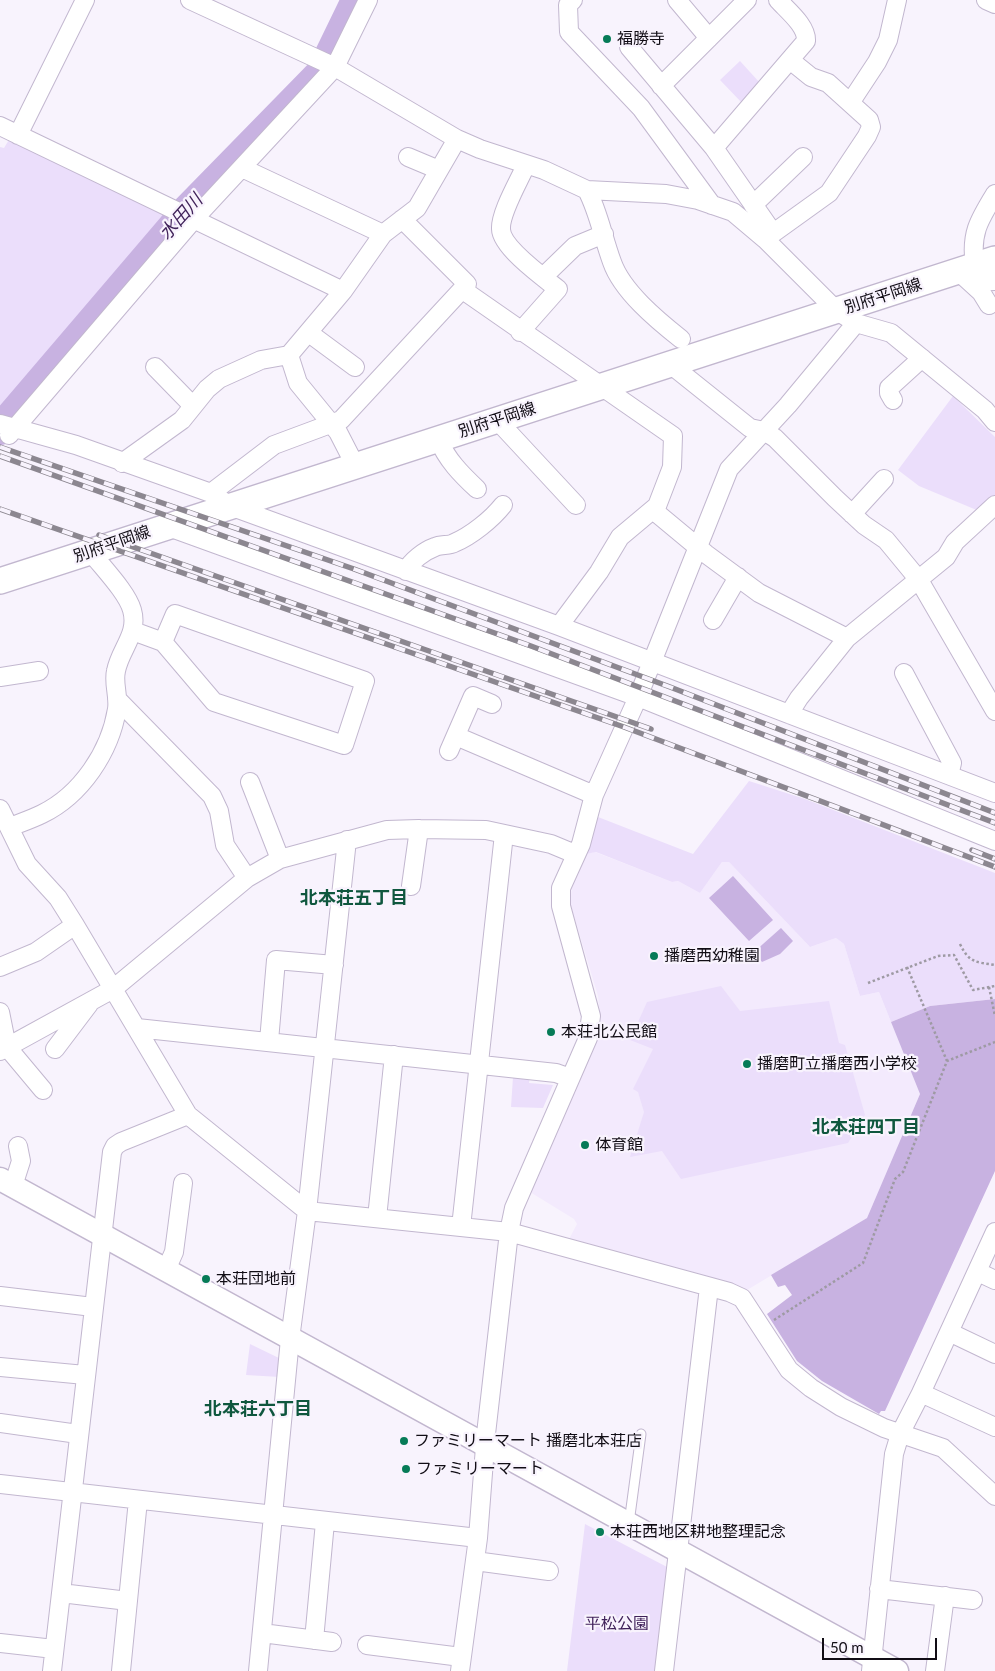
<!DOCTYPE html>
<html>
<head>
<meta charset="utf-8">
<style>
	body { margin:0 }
	#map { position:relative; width:995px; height:1671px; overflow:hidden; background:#f8f3fd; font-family:Lato,sans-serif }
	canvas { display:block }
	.scale { position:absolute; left:822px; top:1638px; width:115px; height:22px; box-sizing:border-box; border:2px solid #110d15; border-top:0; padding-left:6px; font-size:15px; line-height:18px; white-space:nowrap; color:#110d15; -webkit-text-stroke:4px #f8f3fd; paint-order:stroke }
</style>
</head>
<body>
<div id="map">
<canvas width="995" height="1671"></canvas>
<div class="scale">50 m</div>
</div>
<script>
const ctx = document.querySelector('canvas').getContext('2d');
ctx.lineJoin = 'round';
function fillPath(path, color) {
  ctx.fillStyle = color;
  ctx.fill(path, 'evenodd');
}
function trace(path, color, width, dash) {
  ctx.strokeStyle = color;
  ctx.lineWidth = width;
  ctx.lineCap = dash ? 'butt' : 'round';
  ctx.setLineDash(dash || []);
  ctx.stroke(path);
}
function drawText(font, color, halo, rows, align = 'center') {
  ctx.font = font + ' Lato,"Noto Sans JP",sans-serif';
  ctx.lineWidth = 4.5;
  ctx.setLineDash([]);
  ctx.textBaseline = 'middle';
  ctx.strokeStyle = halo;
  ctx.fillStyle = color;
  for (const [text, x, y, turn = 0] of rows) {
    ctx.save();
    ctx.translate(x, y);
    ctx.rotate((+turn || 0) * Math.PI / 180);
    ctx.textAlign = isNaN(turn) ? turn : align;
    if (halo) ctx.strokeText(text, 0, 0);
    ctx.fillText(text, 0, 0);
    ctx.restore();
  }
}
fillPath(new Path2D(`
	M595 852 672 882 678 881 700 893 722 862H729L810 947 836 938 844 944 860 996 879 992 920 1094 867 1218 747 1290 567 1243 577 1224 574 1219 530 1192 601 1027 598 996 570 903 574 872 586 854Z`), '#f3eafd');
fillPath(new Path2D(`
	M740 61 760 83 743 104 720 80Z
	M10 138 172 216 3 418 0 417V147L4 148Z
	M953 396 995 437V496L979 511 919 486 898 470Z
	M749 781 805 799 995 873V999L930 1006 891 1022 879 992 860 996 844 944 836 938 810 947 729 862H722L700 893 678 881 672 882 596 852 586 854 598 817 693 854Z
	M721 986 740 1011 829 1001 839 1043 845 1045 865 1115 848 1143 681 1179 662 1151 630 1157 644 1112 638 1092 633 1089 653 1049 630 1040 647 1002Z
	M530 1076 529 1083 553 1085 543 1108 511 1107 513 1077Z
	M250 1344 283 1360 280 1377 246 1375Z
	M585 1524 667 1567 659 1671H567Z`), '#ebdefb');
fillPath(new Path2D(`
	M733 876 773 920 749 941 709 898Z
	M781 928 793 941 780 954 762 962 754 952Z
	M995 999V1171L885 1411H881L879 1414 822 1381 797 1361 767 1314 792 1295 785 1285 778 1287 771 1275 867 1218 920 1094 891 1022 930 1006Z`), '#c8b2e1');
trace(new Path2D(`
	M0 431 6 420 187 208 320 72 355 0`), '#c8b2e1', 28);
const service = new Path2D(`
	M629 1523 641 1434`);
const minor = new Path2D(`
	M190 0 335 67 457 139 480 149 544 170 587 190 666 194 698 200 733 212 765 239 837 311 856 323 891 333 985 410 995 422
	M573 0 568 5 569 32 641 108 712 205
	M677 0 709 38
	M986 0 995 4
	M629 47 714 148 773 233
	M661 86 747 0
	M850 103 877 62 888 40 897 0
	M0 126 343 291 383 234 417 208 457 139
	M18 135 85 0
	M714 148 806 41C807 26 788 11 778 0
	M408 157 439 170
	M242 168 383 234
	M587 190C599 213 603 238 612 262 622 291 657 320 681 339
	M753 205 803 157
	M765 239 829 193 867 136 871 127 869 120 828 83 811 77 790 60
	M975 266C970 234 979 220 995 194
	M958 271 981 292 989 305
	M543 277 575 246 604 234
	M970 282 995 281
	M463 290 673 436 672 467 657 506 620 537 599 572 559 626
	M520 332 558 289C544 278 501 247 501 229 500 213 519 181 526 165
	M309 333 355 367
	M289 355 298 383 338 432 356 467
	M670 364 750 428 764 431 775 438 835 498 864 525 886 540 919 580 995 711
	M155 367 193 406
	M893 400 889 393V388L922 358
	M497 420 576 505
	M0 424 76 445 211 493 230 506 559 626 995 793
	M9 435 195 218 335 67 368 0
	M439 440C446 459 462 475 477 489
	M122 463 182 420 207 389 219 379 261 360 289 355 343 291
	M211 493 274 445 341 420 467 284 402 219
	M653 510 706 554 759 593 847 638
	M852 514 884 479
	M166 526 638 697 995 841
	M406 571C411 561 424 551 435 547 441 544 449 546 454 543 471 536 492 519 503 505
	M713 620 738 577
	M133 631 163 642 214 702 344 745 365 681 175 614 163 642
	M904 673 952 763 949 775
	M0 677 39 671
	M117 699 212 796 219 811 225 845 247 878
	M789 714 799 698 847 638 946 557 955 542 995 505
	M456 736 594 795
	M449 751 473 696 492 704
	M250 782 280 859
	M0 809 27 864 58 898 75 925 188 1115 307 1211 509 1232 729 1292 742 1298 789 1370 811 1388 841 1407 884 1428 943 1448 995 1496
	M10 827C20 823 32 819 42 814 81 795 110 752 117 709 119 696 113 683 116 671 120 649 139 634 132 610 127 592 102 567 90 551
	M411 886 419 829
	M0 967 36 952 75 925
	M0 1012 7 1047 43 1090
	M137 1028 556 1073 570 1078
	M269 1041 276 960 334 965
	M55 1049 89 1004
	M0 1051 113 989 247 878 280 859 387 830 419 829 486 830 551 844 575 854
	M13 1186 21 1161 18 1146
	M377 1218 394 1055
	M461 1227 504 834
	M166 1270 174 1252 183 1183
	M978 1272 995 1280
	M0 1296 93 1307
	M949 1332 995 1354
	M0 1367 85 1375
	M921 1393 995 1427
	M0 1423 78 1434
	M0 1484 478 1538
	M475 1561 549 1571
	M879 1589 973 1600
	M61 1593 128 1601
	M262 1633 332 1642
	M314 1640 325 1522
	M0 1643 54 1649
	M367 1645 461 1657
	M52 1671 112 1152 115 1146 121 1142 188 1115
	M121 1671 138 1500
	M258 1671 290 1339 307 1211 347 840
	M460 1671 478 1538 486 1434 509 1232 514 1208 588 1038 591 1016 561 906V888L581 844 594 795 638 697 729 469 788 405 856 323
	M664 1671 709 1287
	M871 1671 894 1454 900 1434 921 1393 995 1232
	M935 1671 945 1596`);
const tertiary = new Path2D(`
	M0 1179 897 1671`);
const secondary = new Path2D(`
	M0 581 995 259`);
trace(service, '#c2b7cf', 11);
trace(minor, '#c2b7cf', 20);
trace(tertiary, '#c2b7cf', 25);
trace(secondary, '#c2b7cf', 28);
trace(new Path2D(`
	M960 944C969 963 976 962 995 965
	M907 967 947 1061
	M868 983 938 956 954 955 973 990 995 986
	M989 987 995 1016
	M774 1320 863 1263 895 1179 903 1172 947 1061 995 1042`), '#9e9aa3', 2.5, [2.5, 2.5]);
trace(service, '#fff', 9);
trace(minor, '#fff', 18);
trace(tertiary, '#fff', 22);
trace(secondary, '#fff', 25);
const rail = new Path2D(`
	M0 447 354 569 670 687 995 813
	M0 456 531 646 995 823
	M0 509 624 727 995 867
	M99 535 651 729
	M972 850 995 859`);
trace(rail, '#8c8790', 5.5);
trace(rail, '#f8f3fd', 4, [11]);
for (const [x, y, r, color] of [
	[607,39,5,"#067b57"],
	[654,956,5,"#067b57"],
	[551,1032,5,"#067b57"],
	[747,1064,5,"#067b57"],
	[585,1145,5,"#067b57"],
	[206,1279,5,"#067b57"],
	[404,1441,5,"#067b57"],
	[406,1469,5,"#067b57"],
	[600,1532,5,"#067b57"]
]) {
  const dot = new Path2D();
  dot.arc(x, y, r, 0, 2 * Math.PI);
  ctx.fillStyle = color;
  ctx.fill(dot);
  trace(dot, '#f8f3fd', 2);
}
drawText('16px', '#110d15', '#f8f3fd', [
	["福勝寺",617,39],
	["播磨西幼稚園",664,956],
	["本荘北公民館",561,1032],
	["播磨町立播磨西小学校",757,1064],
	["体育館",595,1145],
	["本荘団地前",216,1279],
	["ファミリーマート 播磨北本荘店",414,1441],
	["ファミリーマート",416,1469],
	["本荘西地区耕地整理記念",610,1532]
], 'left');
drawText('16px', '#110d15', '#f8f3fd', [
	["別府平岡線",883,296,-18],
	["別府平岡線",497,420,-18],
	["別府平岡線",112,544,-19]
]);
drawText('16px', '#3f2159', '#f8f3fd', [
	["平松公園",617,1624]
]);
drawText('italic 18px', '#41235b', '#f8f3fd', [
	["水田川",181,217,-48]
]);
drawText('bold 18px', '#0f573e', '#f8f3fd', [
	["北本荘五丁目",354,898],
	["北本荘四丁目",866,1127],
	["北本荘六丁目",258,1409]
]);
</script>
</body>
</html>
